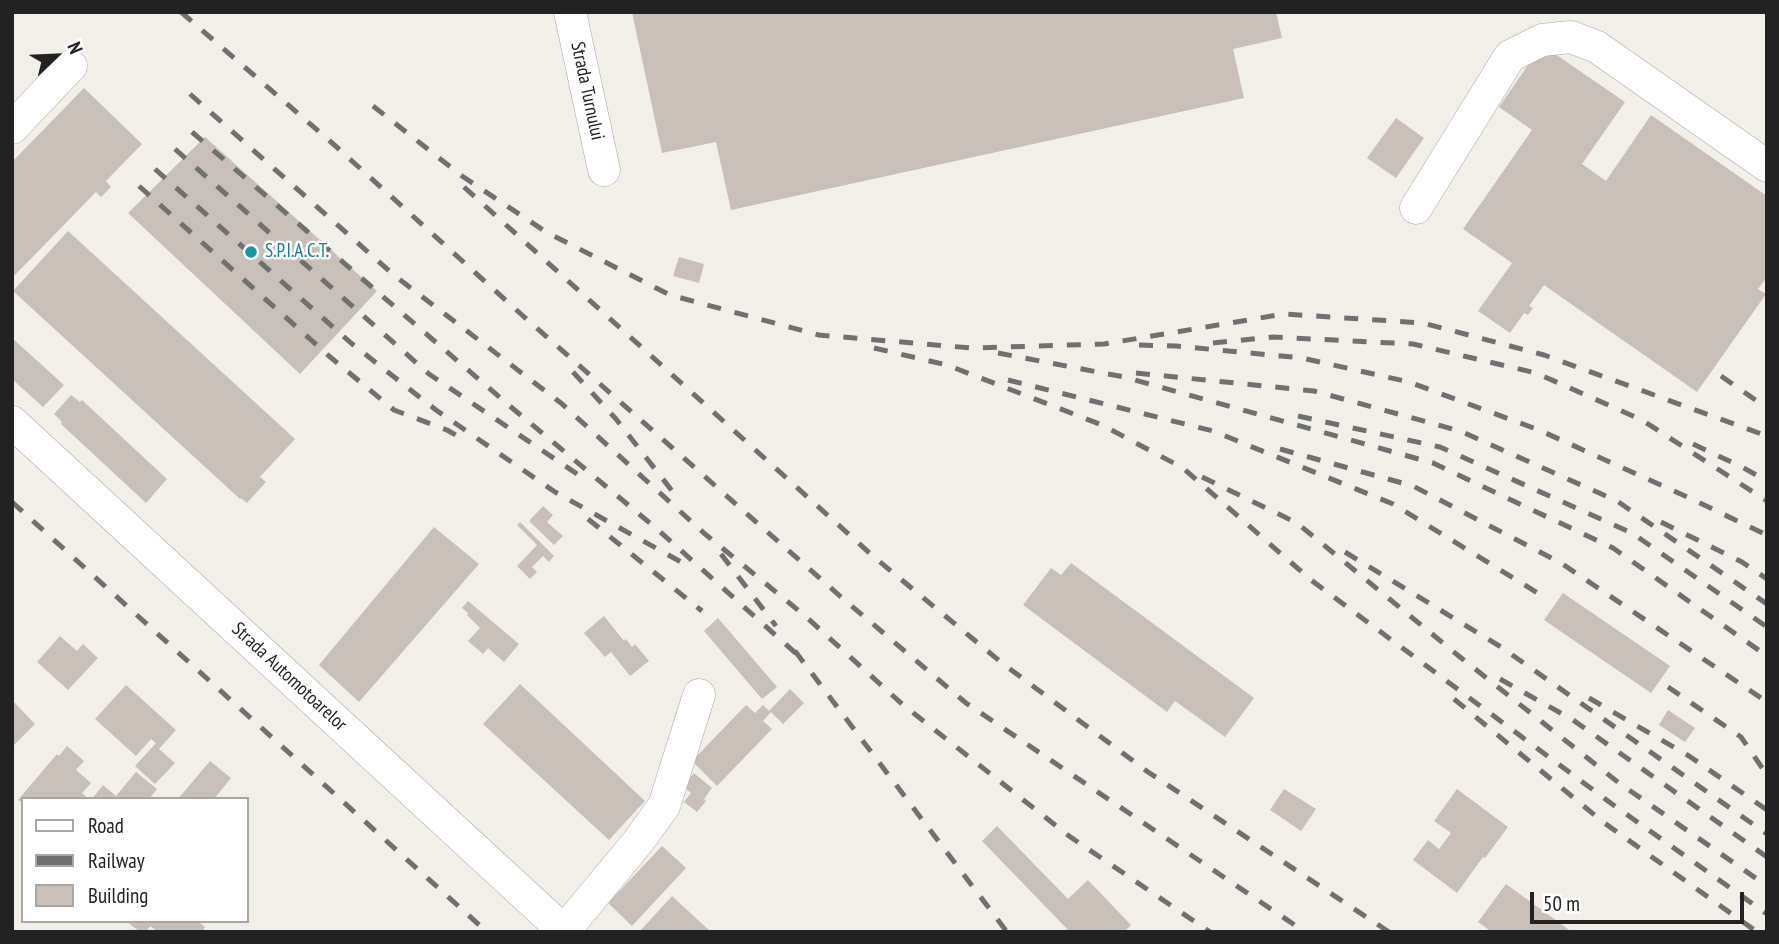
<!DOCTYPE html>
<html>
<head>
<meta charset="utf-8">
<style>
	body { margin:0 }
	#map { position:relative; width:1779px; height:944px; overflow:hidden; background:#f2efe9; font-family:"PT Sans Narrow",sans-serif }
	canvas { display:block }
	.frame { position:absolute; inset:0; border:14px solid #222; pointer-events:none }
	.legend { position:absolute; left:21px; top:797px; width:228px; height:126px; box-sizing:border-box; background:#fff; border:2px solid #a7a7a7; margin:0; padding:9px 12px; list-style:none; font-size:21px; color:#222 }
	.legend li { display:flex; align-items:center; gap:14px; height:35px }
	.legend b { width:35px; border:2px solid #a7a7a7 }
	.north { position:absolute; left:21px; top:21px; width:70px; height:70px; -webkit-text-stroke:5px #fff; paint-order:stroke; rotate:67deg; font-size:19px; font-weight:700; line-height:28px; text-align:center; color:#222 }
	.north::after { content:''; display:block; margin:auto; width:24px; height:32px; background:#222; clip-path:polygon(50% 0,100% 100%,50% 72%,0 100%) }
	.scale { position:absolute; left:1530px; top:892px; width:214px; height:32px; box-sizing:border-box; border:4px solid #222; border-top:0; padding-left:9px; font-size:21px; line-height:24px; white-space:nowrap; color:#222; -webkit-text-stroke:5px #fff; paint-order:stroke }
</style>
</head>
<body>
<div id="map">
<canvas width="1779" height="944"></canvas>
<div class="frame"></div>
<ul class="legend">
<li><b style="height:9px;background:#fff"></b>Road</li>
<li><b style="height:9px;background:#707070"></b>Railway</li>
<li><b style="height:19px;background:#c7bfb8"></b>Building</li>
</ul>
<div class="north">N</div>
<div class="scale">50 m</div>
</div>
<script>
const ctx = document.querySelector('canvas').getContext('2d');
ctx.lineJoin = 'round';
function fillPath(path, color) {
  ctx.fillStyle = color;
  ctx.fill(path, 'evenodd');
}
function trace(path, color, width, dash) {
  ctx.strokeStyle = color;
  ctx.lineWidth = width;
  ctx.lineCap = dash ? 'butt' : 'round';
  ctx.setLineDash(dash || []);
  ctx.stroke(path);
}
function drawText(font, color, halo, rows, align = 'center') {
  ctx.font = font + ' "PT Sans Narrow",sans-serif';
  ctx.lineWidth = 5;
  ctx.setLineDash([]);
  ctx.textBaseline = 'middle';
  ctx.strokeStyle = halo;
  ctx.fillStyle = color;
  for (const [text, x, y, turn = 0] of rows) {
    ctx.save();
    ctx.translate(x, y);
    ctx.rotate((+turn || 0) * Math.PI / 180);
    ctx.textAlign = isNaN(turn) ? turn : align;
    if (halo) ctx.strokeText(text, 0, 0);
    ctx.fillText(text, 0, 0);
    ctx.restore();
  }
}
fillPath(new Path2D(`
	M632 12H1276L1282 38 1233 49 1244 98 731 210 716 142 662 153Z
	M1542 45 1625 102 1582 164 1606 181 1651 115 1767 196V277L1758 289 1766 294 1697 392 1544 285 1529 306 1533 308 1528 315 1524 313 1510 333 1478 311 1512 263 1463 229 1532 130 1499 107Z
	M84 88 142 144 106 181 111 187 101 197 96 192 12 278V162Z
	M1396 118 1424 138 1396 178 1367 158Z
	M205 137 377 291 300 374 128 213Z
	M68 231 295 439 260 477 266 482 247 503 241 498 240 499 13 291Z
	M679 257 704 264 699 283 673 276Z
	M12 338 64 385 43 407 12 379Z
	M71 395 80 402 82 400 167 479 146 503 61 424 62 422 54 414Z
	M543 506 553 515 547 522 563 536 554 545 529 521Z
	M520 522 554 556 549 562 543 556 532 567 537 572 530 579 517 566 537 545 517 525Z
	M434 527 479 564 359 702 319 665Z
	M1071 563 1254 698 1225 737 1175 701 1167 712 1023 605 1051 568 1061 575Z
	M1563 593 1670 666 1651 693 1544 620Z
	M468 601 519 644 504 662 488 648 483 654 468 641 480 628 467 615 468 613 462 608Z
	M604 616 624 641 626 639 632 647 635 644 649 661 630 676 611 652 605 657 584 633Z
	M718 618 777 687 762 699 704 631Z
	M60 636 77 651 83 644 98 658 68 690 37 662Z
	M520 684 645 801 609 840 483 724Z
	M126 685 176 730 159 749 175 763 155 784 135 766 156 743 151 739 136 756 95 719Z
	M790 689 804 703 783 724 771 712 763 721 772 729 717 786 692 761 746 705 755 713 763 705 769 711Z
	M12 700 35 724 12 747Z
	M1668 710 1695 728 1685 742 1659 725Z
	M67 746 84 761 76 770 91 783 82 793 89 799H23V803L18 800 57 754 59 756Z
	M210 761 231 778 214 799H178Z
	M136 772 157 789 149 799H92L103 785 116 796Z
	M694 773 712 788 704 799 706 801 697 812 684 802 691 793 683 786Z
	M1284 789 1316 809 1301 831 1270 810Z
	M1457 789 1508 827 1485 858 1483 857 1457 893 1413 860 1428 840 1439 849 1451 833 1434 821Z
	M997 826 1068 899 1088 880 1131 925 1124 932H1070L982 841Z
	M662 846 686 868 632 926 608 903Z
	M1506 884 1572 932H1492L1478 922Z
	M672 896 711 932H639Z
	M126 921H182L184 923 185 921H198L205 927 202 932H158L150 926 146 932H140Z`), '#c7bfb8');
const minor = new Path2D(`
	M570 12 604 170
	M12 128 71 66
	M1416 208 1510 56 1542 40 1571 37 1597 47 1767 166
	M12 422 565 932
	M564 931 637 843 664 806 699 695`);
trace(minor, '#a9a9a9', 33);
trace(minor, '#fff', 32);
trace(new Path2D(`
	M181 12 331 142 522 315 841 597 966 703 1305 932
	M190 94 395 276 561 403 705 534 804 615 902 704 1069 836 1210 932
	M373 106 462 176 546 232 670 295 819 335 971 348 1104 344 1284 314 1423 323 1544 355 1767 436
	M192 132 511 407 657 529 801 658
	M175 149 429 374 583 478
	M155 169 351 343 436 410 555 492 690 567
	M139 186 329 356 394 410 447 430 463 439
	M464 187 874 557 1002 663 1148 772 1389 932
	M1213 343 1273 337 1413 344 1536 373 1642 420 1767 501
	M1139 345 1176 346 1302 358 1409 382 1539 430 1685 496 1767 535
	M874 348 947 365 1102 425 1183 468 1311 580 1612 804 1767 914
	M998 353 1124 377 1433 463 1613 548 1767 656
	M573 372 616 419 680 501
	M1136 373 1314 391 1460 431 1617 501 1767 604
	M1721 376 1767 408
	M1008 380 1213 431 1393 504 1541 595
	M1298 416 1440 447 1632 533 1767 627
	M1693 444 1742 467 1767 481
	M1280 449 1413 486 1561 563 1767 702
	M1202 477 1297 523 1460 657 1619 783 1767 886
	M12 502 487 932
	M588 519 702 611
	M1661 522 1742 562 1767 579
	M1345 552 1501 647 1767 834
	M721 554 776 626
	M795 651 1007 932
	M1500 679 1573 720 1767 857
	M1668 687 1741 737 1767 775
	M1589 698 1689 756 1767 810
	M1454 699 1603 822 1757 932`), '#707070', 5, [14, 14]);
for (const [x, y, r, color] of [
	[251,252,7,"#0f9aa8"]
]) {
  const dot = new Path2D();
  dot.arc(x, y, r, 0, 2 * Math.PI);
  ctx.fillStyle = color;
  ctx.fill(dot);
  trace(dot, '#fff', 2.5);
}
drawText('19px', '#222', '#fff', [
	["Strada Turnului",587,91,78],
	["Strada Automotoarelor",289,677,43]
]);
drawText('19px', '#0d838f', '#fff', [
	["S.P.I.A.C.T.",265,252]
], 'left');
</script>
</body>
</html>
